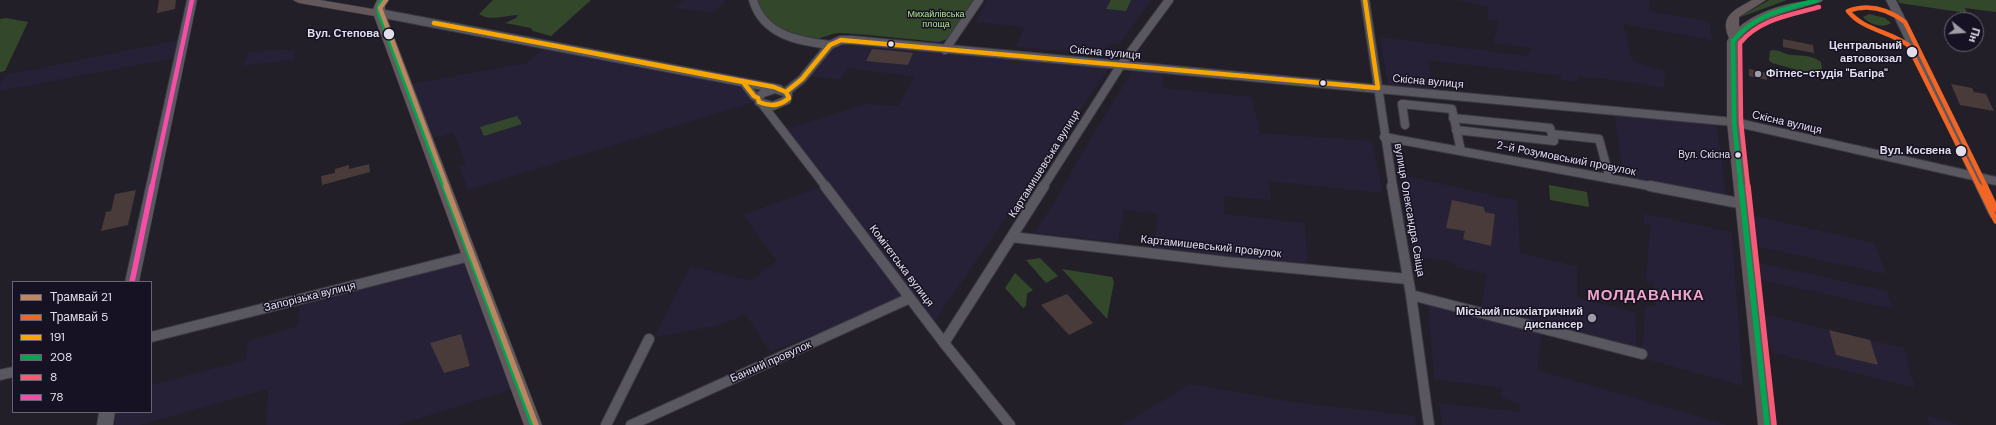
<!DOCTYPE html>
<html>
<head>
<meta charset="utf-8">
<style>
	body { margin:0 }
	#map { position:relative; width:1996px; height:425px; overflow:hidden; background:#221f29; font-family:"DM Sans",sans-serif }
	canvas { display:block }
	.legend { position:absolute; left:12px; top:281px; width:140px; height:132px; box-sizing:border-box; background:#171223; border:1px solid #686473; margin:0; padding:5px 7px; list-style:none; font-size:12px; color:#e2dfec }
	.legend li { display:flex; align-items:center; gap:8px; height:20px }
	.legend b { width:20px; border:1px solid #686473 }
	.north { position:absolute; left:1944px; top:12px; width:40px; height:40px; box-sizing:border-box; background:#171223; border:1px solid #686473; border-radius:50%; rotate:107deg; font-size:11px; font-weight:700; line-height:16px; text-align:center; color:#e2dfec }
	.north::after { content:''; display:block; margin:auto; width:14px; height:18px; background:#9f9ca8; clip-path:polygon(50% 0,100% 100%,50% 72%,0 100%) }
</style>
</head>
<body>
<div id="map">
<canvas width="1996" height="425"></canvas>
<ul class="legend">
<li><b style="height:5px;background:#bb8660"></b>Трамвай 21</li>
<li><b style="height:5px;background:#f26522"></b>Трамвай 5</li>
<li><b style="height:5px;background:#f7a600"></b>191</li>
<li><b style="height:5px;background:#00a651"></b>208</li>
<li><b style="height:5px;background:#f75a77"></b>8</li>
<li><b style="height:5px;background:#f54da8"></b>78</li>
</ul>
<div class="north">Пн</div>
</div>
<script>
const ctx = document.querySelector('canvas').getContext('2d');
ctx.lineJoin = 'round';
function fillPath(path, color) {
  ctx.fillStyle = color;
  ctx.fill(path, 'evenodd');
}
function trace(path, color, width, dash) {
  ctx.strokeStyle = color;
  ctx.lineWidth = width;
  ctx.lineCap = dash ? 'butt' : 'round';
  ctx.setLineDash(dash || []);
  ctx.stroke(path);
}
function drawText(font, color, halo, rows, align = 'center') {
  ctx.font = font + ' "DM Sans",sans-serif';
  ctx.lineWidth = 3;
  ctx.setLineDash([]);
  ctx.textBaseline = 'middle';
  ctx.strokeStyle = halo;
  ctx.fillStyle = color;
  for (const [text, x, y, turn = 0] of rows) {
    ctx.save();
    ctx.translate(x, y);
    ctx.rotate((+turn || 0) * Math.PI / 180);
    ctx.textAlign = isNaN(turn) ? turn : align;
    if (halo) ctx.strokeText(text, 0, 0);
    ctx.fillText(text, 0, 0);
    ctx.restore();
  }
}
fillPath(new Path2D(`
	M683 0H726L713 13 675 8Z
	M987 0H1151L1119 45 1108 44 1105 55 1016 47 1024 27 975 22Z
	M1454 0H1649L1650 11 1710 22 1712 40 1623 24 1633 62 1665 71 1664 88 1595 77 1593 79 1580 76 1578 81H1571L1561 80V76L1428 60 1434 90 1388 85 1380 37 1527 56 1532 48 1493 43 1499 21 1487 19 1488 6Z
	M183 39 180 57 0 91V84L5 75Z
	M865 42 1109 68 932 325 787 129 866 104 898 106 915 77 848 68 839 80 806 75 830 45Z
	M547 45 738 82 754 102 468 190 459 167 466 164 453 133 430 139 410 84 527 63Z
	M280 50H295L294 59 243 66 249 52Z
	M1133 70 1164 72 1162 88 1252 97 1260 133 1372 141 1383 193 1269 181 1271 200 1224 196V214L1305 223 1306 253 1308 265 1154 248 1158 214 1124 210 1118 242 1034 233 1056 200 1082 153Z
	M1614 114 1711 121 1717 126 1726 198 1624 178Z
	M1403 175 1518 201 1520 253 1577 266V298L1635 312 1637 349 1481 308 1487 274 1455 267V263L1443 260 1412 258Z
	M823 186 909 298 770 352 746 315 716 326 654 337 690 266 751 281 777 261 743 215Z
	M1645 214 1732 232 1743 386 1642 358 1645 305 1655 307 1653 284 1646 282 1650 225 1643 224Z
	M1747 214 1874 243 1886 274 1750 245Z
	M467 258 517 388 398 425H266L268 389 140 425H106L108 412H151V385L246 360 248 341 298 326 300 300Z
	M1751 261 1887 291 1892 309 1753 278Z
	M1428 299 1542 330 1537 370 1728 425H1442L1439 403 1521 412 1519 404 1501 397 1502 388 1434 379Z
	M1756 312 1904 348 1915 388 1773 353Z
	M1190 384 1293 402 1415 416 1416 425H1122Z
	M1927 416 1961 425H1929Z`), '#262136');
fillPath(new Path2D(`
	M493 0H591L551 36 533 31 531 28 505 23 516 18 518 15C505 15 490 22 479 14Z
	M758 0H973L950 38 939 42C907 39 874 35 841 33 833 32 825 38 817 38 800 37 753 24 758 0Z
	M1111 0H1131L1126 11 1106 9Z
	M1769 0H1787L1738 18Z
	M1898 0H1996V12L1965 8 1967 13 1899 3Z
	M1869 14 1885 18 1891 23C1883 29 1869 24 1863 17Z
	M6 18 28 22 5 71 0 72V19Z
	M1773 50C1780 50 1786 55 1792 55 1803 56 1812 55 1821 62L1822 68 1821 71H1801L1772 63 1769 60 1770 51Z
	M517 116 522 124 484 136 480 127Z
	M1549 185 1587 192 1589 207 1550 200Z
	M1040 258 1058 276 1046 283 1026 260Z
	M1062 269 1112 277 1114 282 1107 319Z
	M1015 273 1033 290 1027 294 1026 306 1023 308 1005 288Z`), '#33482b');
fillPath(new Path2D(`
	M159 0H176L175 9 157 13Z
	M1783 39 1813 45 1814 53 1783 47Z
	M872 49 906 52 913 53 908 65 866 61Z
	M1749 69 1767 73V80L1749 76Z
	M1951 84 1972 88 1974 92 1986 94 1994 111 1960 105Z
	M369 164 370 172 322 185 321 176 335 173V169L349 165V169Z
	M136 190 128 225 101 231 106 212 111 211 115 194Z
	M1452 200 1484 207 1485 212 1495 214 1491 246 1463 239 1465 231 1446 228Z
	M1067 294 1093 323 1069 335 1041 305Z
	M1829 330 1870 340 1878 365 1836 355Z
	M461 334 470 366 444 373 430 343Z`), '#483b3a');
const minorFar1 = new Path2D(`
	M753 0C763 35 798 41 830 45
	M1365 0 1393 187
	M379 13 779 89
	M945 50 979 0
	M743 82 754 96 758 98
	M775 89 788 93 787 100 773 106 759 102V97L763 93Z
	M786 92 802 79 830 45 841 40H852L1734 122 1996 181
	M762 104 826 187
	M1453 118 1550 128 1554 141 1456 130
	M1405 125 1402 104 1452 109 1461 151
	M1552 134 1599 139 1610 179
	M1384 137 1655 187
	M1043 187 1121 65 1169 0`);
const minor = new Path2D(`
	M825 186 944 343 1010 425
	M1392 186 1411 295 1429 425
	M1650 186 1744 204
	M1012 237 1227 262 1408 279
	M1411 295 1642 354
	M151 337 470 256
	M944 343 1044 186
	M0 375 13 372
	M606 425 649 339
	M631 425 910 298`);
const secondary = new Path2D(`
	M187 0H197L139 282H125Z
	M1886 0H1896L1996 202V219L1991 218 1989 215Z
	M99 412H115L113 425H97Z`);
const primary = new Path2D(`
	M293 0H320L373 9 377 0H389L385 6V13L542 425H524L374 16 299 3Z
	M1752 0H1766L1739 17V27C1760 9 1796 0 1823 0L1821 2C1797 10 1753 18 1739 41L1741 122 1776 425H1758L1727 122V41L1729 38C1719 15 1735 10 1752 0Z`);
trace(minorFar1, '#3b3941', 10);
trace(minor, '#3b3941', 12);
trace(secondary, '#3b3941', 1);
trace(primary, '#3b3941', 1);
trace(minorFar1, '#59575f', 8);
trace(minor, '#59575f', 10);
fillPath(secondary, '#59575f');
fillPath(primary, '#63585b');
trace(new Path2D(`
	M1365 0 1378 88
	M434 23 556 46
	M434 23 556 46
	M556 46 774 87 786 92 789 98C780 106 770 107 759 102L758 98 754 96 743 82Z
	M786 92 802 79 830 45 841 40 1378 88`), '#f7a600', 4.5);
trace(new Path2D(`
	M383 0 379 6V13L444 187
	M1741 187 1734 122 1733 41C1754 14 1786 9 1817 0`), '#00a651', 4.5);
trace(new Path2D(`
	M444 186 533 425
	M1741 186 1767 425`), '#00a651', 5.5);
trace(new Path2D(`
	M1748 187 1741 122 1740 43C1759 19 1791 15 1819 7`), '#f75a77', 4.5);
trace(new Path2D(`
	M1748 186 1774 424`), '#f75a77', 5.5);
trace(new Path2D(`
	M152 187 192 0`), '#f54da8', 4.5);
trace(new Path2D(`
	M132 282 152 186`), '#f54da8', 5.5);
trace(new Path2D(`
	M386 0 380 8 447 187`), '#bb8660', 4.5);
trace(new Path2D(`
	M446 186 536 425`), '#bb8660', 5.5);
trace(new Path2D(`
	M1979 187 1908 45C1889 31 1863 30 1848 11 1869 3 1888 9 1905 22L1986 187`), '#f26522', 4.5);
trace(new Path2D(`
	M1979 186 1996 221
	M1985 186 1996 209`), '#f26522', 5.5);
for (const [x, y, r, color] of [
	[389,34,6,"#e2dfec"],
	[891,44,3.5,"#e2dfec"],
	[1912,52,6,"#e2dfec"],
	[1758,74,4,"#9f9ca8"],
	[1323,83,3.5,"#e2dfec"],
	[1961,151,6,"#e2dfec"],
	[1738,155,3.5,"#e2dfec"],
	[1592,318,5,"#9f9ca8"]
]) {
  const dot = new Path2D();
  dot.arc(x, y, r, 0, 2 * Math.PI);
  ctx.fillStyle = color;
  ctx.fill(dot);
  trace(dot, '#171223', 1.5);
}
drawText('9px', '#aee990', '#171223', [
	["Михайлівська",936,15],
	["площа",936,25]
]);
drawText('10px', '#e2dfec', '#171223', [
	["Вул. Скісна",1730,155]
], 'right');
drawText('bold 11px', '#e2dfec', '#171223', [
	["Вул. Степова",379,34],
	["Центральний",1902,46],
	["автовокзал",1902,59],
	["Вул. Косвена",1951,151]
], 'right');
drawText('11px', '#e2dfec', '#171223', [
	["Cкісна вулиця",1105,53,5],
	["Cкісна вулиця",1428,82,5],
	["Cкісна вулиця",1787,123,13],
	["2-й Розумовський провулок",1566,159,11],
	["Картамишевська вулиця",1045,164,-58],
	["вулиця Олександра Свіща",1409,210,80],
	["Картамишевський провулок",1211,247,6],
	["Комітетська вулиця",901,266,53],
	["Запорізька вулиця",310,297,-14],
	["Банний провулок",771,362,-24]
]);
drawText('bold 11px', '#e2dfec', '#171223', [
	["Фітнес-студія \"Багіра\"",1766,74],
	["Міський психіатричний",1583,312,"right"],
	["диспансер",1583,325,"right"]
], 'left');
ctx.letterSpacing = '1px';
drawText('bold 15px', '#f1a5ca', '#171223', [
	["МОЛДАВАНКА",1646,296]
]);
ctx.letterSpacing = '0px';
</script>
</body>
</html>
